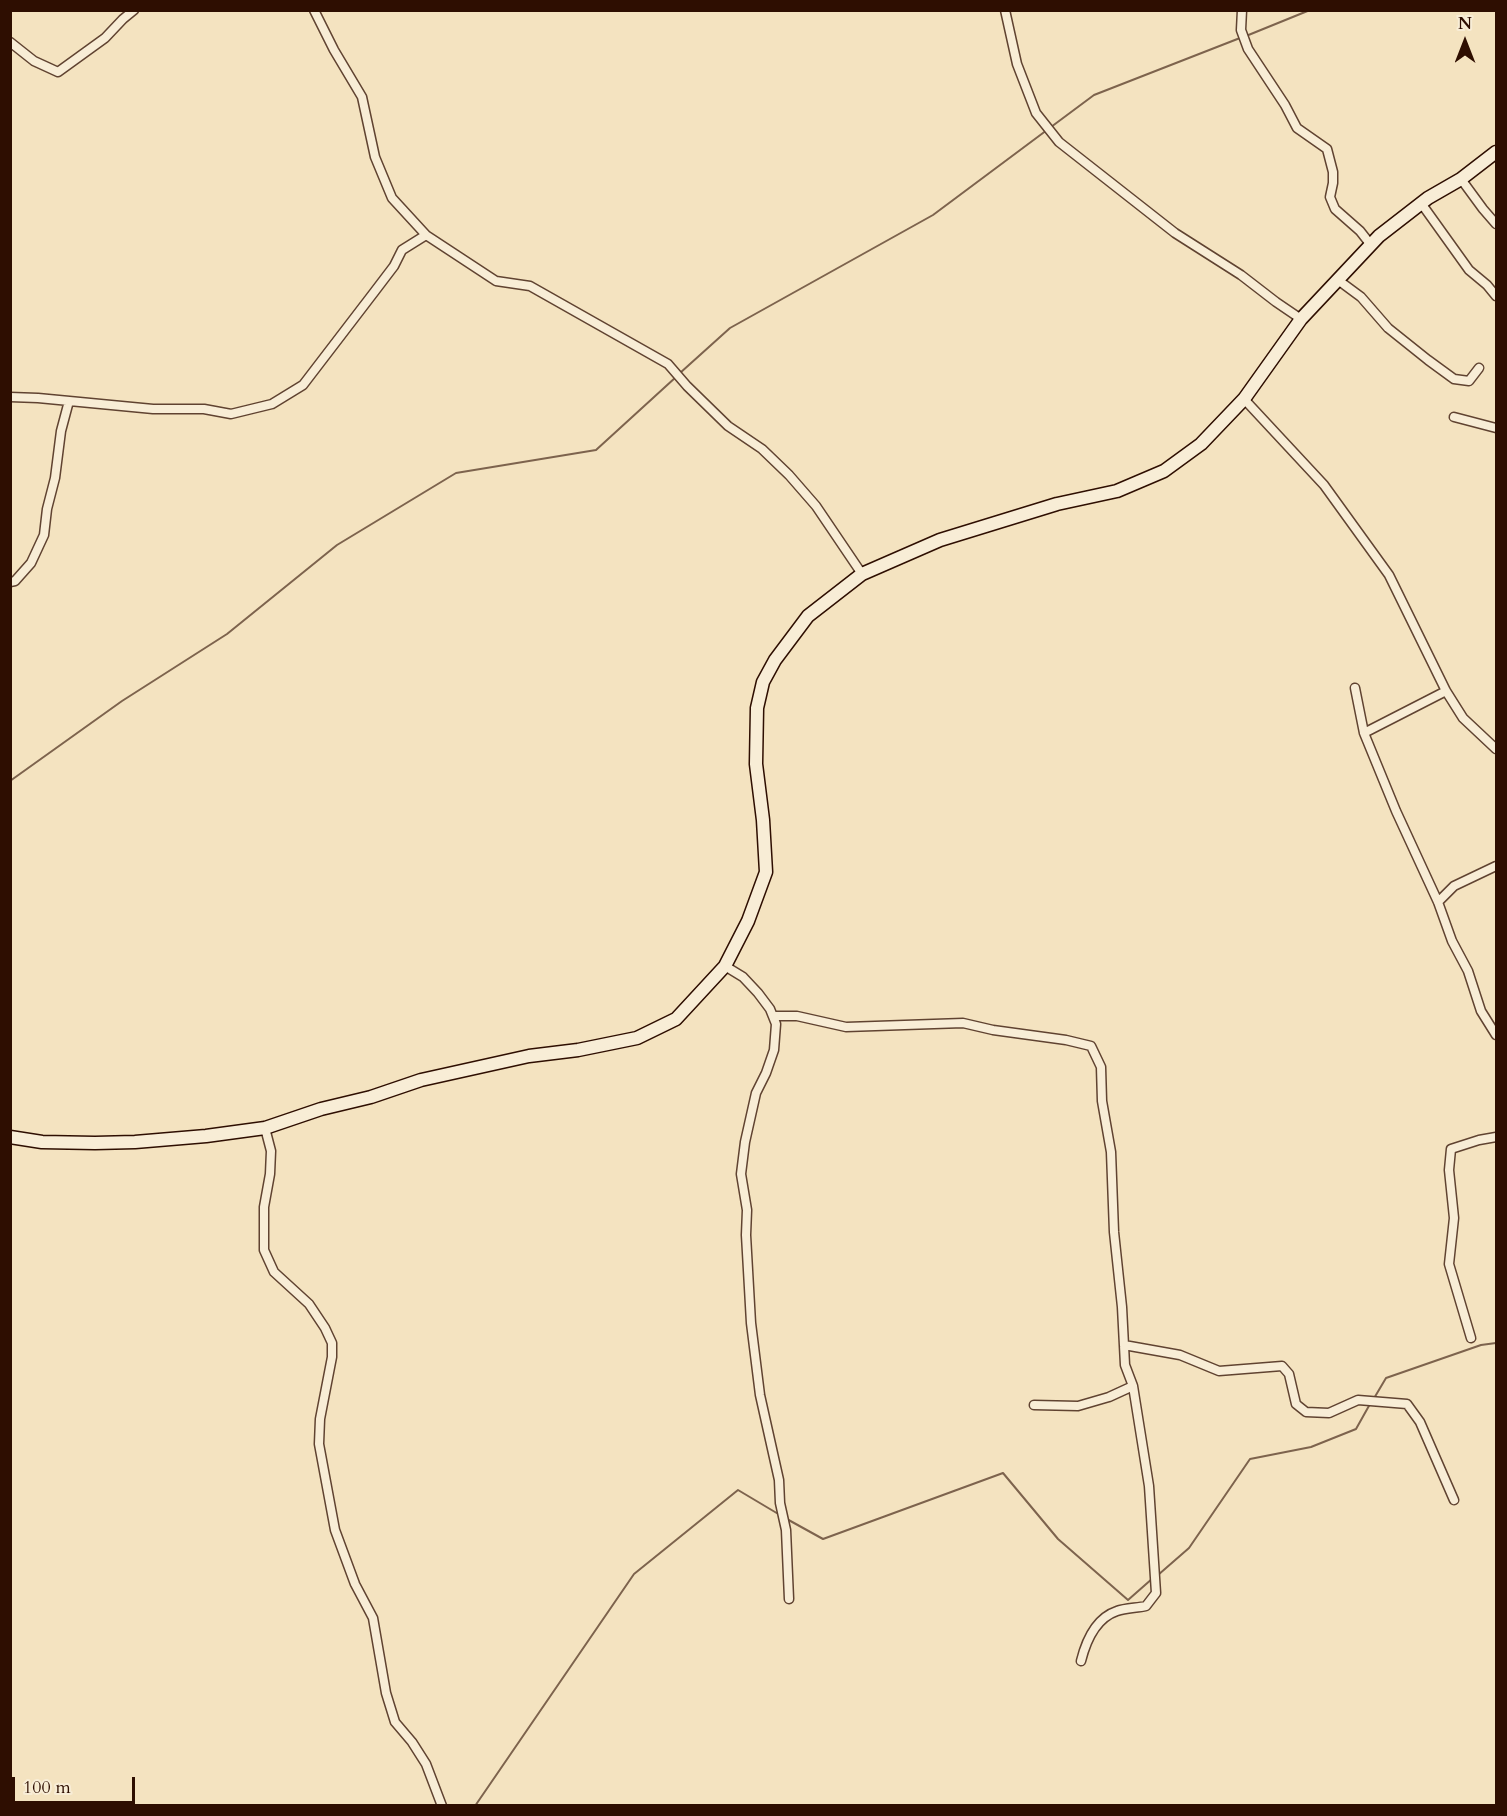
<!DOCTYPE html>
<html>
<head>
<meta charset="utf-8">
<style>
	body { margin:0 }
	#map { position:relative; width:1507px; height:1816px; overflow:hidden; background:#f4e3c0; font-family:Cardo,serif }
	canvas { display:block }
	.frame { position:absolute; inset:0; border:12px solid #2e0e01; pointer-events:none }
	.north { position:absolute; left:1435px; top:12px; width:60px; height:60px; -webkit-text-stroke:4px #f8edd6; paint-order:stroke; rotate:0deg; font-size:16px; font-weight:700; line-height:24px; text-align:center; color:#2e0e01 }
	.north::after { content:''; display:block; margin:auto; width:21px; height:27px; background:#2e0e01; clip-path:polygon(50% 0,100% 100%,50% 72%,0 100%) }
	.scale { position:absolute; left:12px; top:1777px; width:123px; height:27px; box-sizing:border-box; border:3px solid #2e0e01; border-top:0; padding-left:8px; font-size:18px; line-height:21px; white-space:nowrap; color:#2e0e01; -webkit-text-stroke:4px #f8edd6; paint-order:stroke }
</style>
</head>
<body>
<div id="map">
<canvas width="1507" height="1816"></canvas>
<div class="frame"></div>
<div class="north">N</div>
<div class="scale">100 m</div>
</div>
<script>
const ctx = document.querySelector('canvas').getContext('2d');
ctx.lineJoin = 'round';
function trace(path, color, width, dash) {
  ctx.strokeStyle = color;
  ctx.lineWidth = width;
  ctx.lineCap = dash ? 'butt' : 'round';
  ctx.setLineDash(dash || []);
  ctx.stroke(path);
}
trace(new Path2D(`
	M1246 36 1310 10
	M1051 127 1094 95 1240 38
	M680 373 730 328 933 215 1047 130
	M10 781 122 701 227 634 337 545 456 473 596 450 676 377
	M1373 1400 1386 1378 1481 1345 1496 1343
	M785 1518 823 1539 1003 1473 1058 1539 1128 1600 1153 1578
	M1158 1575 1189 1548 1250 1459 1311 1447 1356 1429 1370 1404
	M475 1806 634 1574 738 1490 780 1515`), '#7d634d', 2);
const street = new Path2D(`
	M314 10 334 50 362 97 375 157 392 198 426 235 496 281 530 286 668 364 687 386 728 426 762 449 789 475 816 506 862 574
	M1005 10 1017 64 1036 113 1059 142 1175 233 1241 275 1276 302 1301 319
	M1242 10 1241 30 1248 49 1285 105 1297 128 1327 149 1333 172V183L1330 197 1335 209 1360 231 1371 245
	M10 42 34 61 58 72 105 38 123 19 134 10
	M1461 179 1483 209 1496 224
	M1421 203 1469 270 1487 285 1496 296
	M1338 280 1361 297 1388 328 1428 360 1454 379 1469 381 1479 368
	M10 397 38 398 153 409H204L231 414 272 404 303 385 375 291 394 266 402 250 426 235
	M1244 399 1324 485 1389 575 1446 691 1463 718 1496 749
	M1454 417 1496 428
	M10 582 15 581 31 563 44 535 47 509 55 478 61 431 69 401
	M1355 688 1364 733 1396 811 1438 902 1452 941 1468 971 1481 1011 1496 1035
	M1364 733 1446 691
	M1438 902 1454 886 1496 866
	M725 966 743 977 758 993 770 1009 776 1024 774 1050 766 1073 756 1093 745 1142 741 1174 747 1210 746 1235 751 1323 760 1395 779 1480 780 1503 786 1530 789 1599
	M773 1016H797L846 1027 963 1023 993 1030 1066 1040 1091 1046 1101 1067 1102 1101 1111 1152 1114 1232 1122 1307 1125 1365 1133 1386
	M265 1128 271 1151 270 1174 264 1207V1250L274 1272 309 1304 325 1328 332 1343V1357L320 1419 319 1444 335 1530 355 1584 373 1618 386 1693 395 1722 412 1742 426 1764 442 1806
	M1471 1338 1449 1264 1454 1218 1449 1170 1451 1149 1479 1140 1496 1137
	M1124 1345 1180 1355 1219 1371 1282 1366 1289 1374 1296 1404 1306 1412 1329 1413 1358 1400 1407 1404 1420 1422 1454 1500
	M1034 1405 1078 1406 1109 1397 1133 1386 1149 1486 1156 1593 1146 1606C1137 1608 1125 1608 1117 1611 1096 1618 1086 1641 1081 1661`);
const secondary = new Path2D(`
	M10 1137 42 1142 95 1143 135 1142 206 1136 265 1128 321 1109 371 1097 421 1080 529 1056 578 1050 637 1038 676 1019 725 966 748 921 766 872 763 820 756 764 757 708 763 682 775 660 808 616 862 574 940 540 1057 504 1117 491 1164 471 1201 444 1244 399 1301 319 1379 236 1428 198 1461 179 1496 152`);
trace(street, '#604331', 11);
trace(secondary, '#2e0e01', 15);
trace(street, '#f8edd6', 8);
trace(secondary, '#f8edd6', 12);
</script>
</body>
</html>
